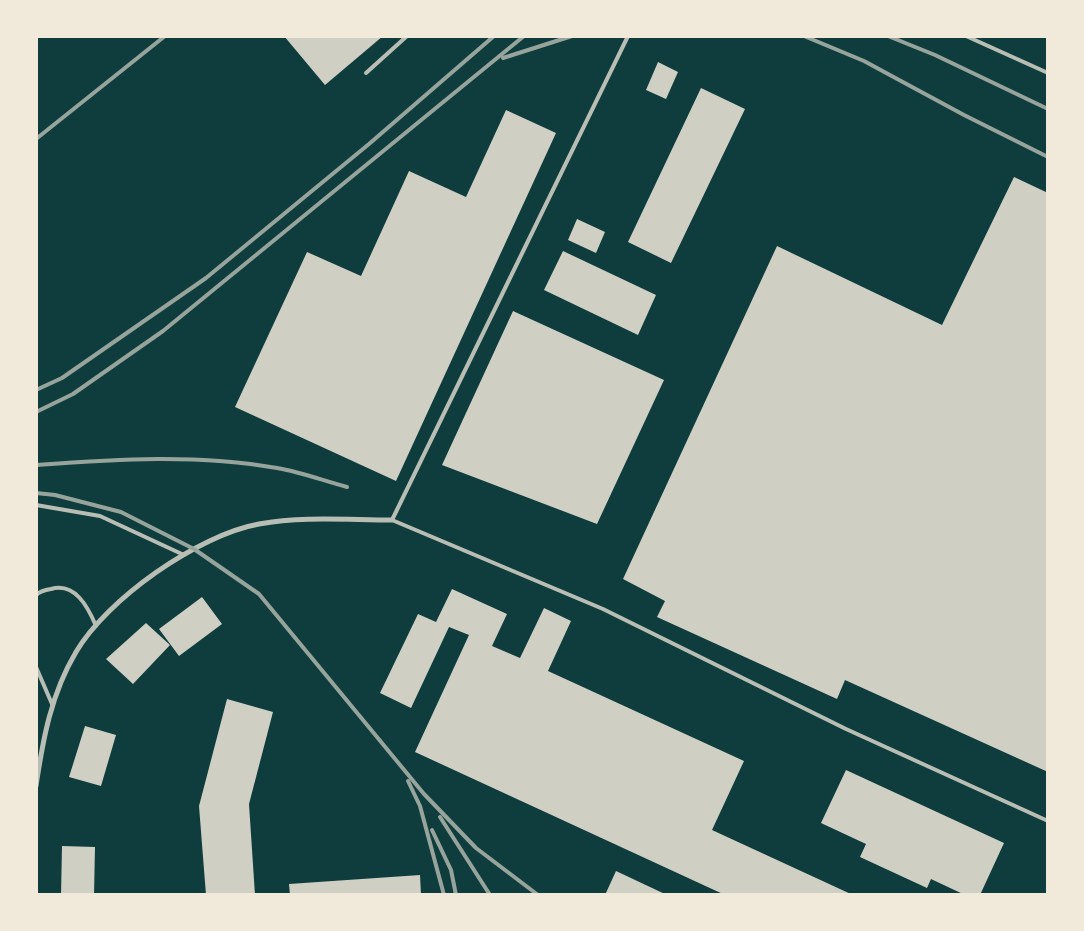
<!DOCTYPE html>
<html>
<head>
<meta charset="utf-8">
<style>
	body { margin:0 }
	#map { position:relative; width:1084px; height:931px; overflow:hidden; background:#0f3d3e; font-family:Rubik,sans-serif }
	canvas { display:block }
	.frame { position:absolute; inset:0; border:38px solid #f1e9da; pointer-events:none }
</style>
</head>
<body>
<div id="map">
<canvas width="1084" height="931"></canvas>
<div class="frame"></div>
</div>
<script>
const ctx = document.querySelector('canvas').getContext('2d');
ctx.lineJoin = 'round';
function fillPath(path, color) {
  ctx.fillStyle = color;
  ctx.fill(path, 'evenodd');
}
function trace(path, color, width, dash) {
  ctx.strokeStyle = color;
  ctx.lineWidth = width;
  ctx.lineCap = dash ? 'butt' : 'round';
  ctx.setLineDash(dash || []);
  ctx.stroke(path);
}
fillPath(new Path2D(`
	M284 36H383L325 85Z
	M658 62 678 72 666 99 646 90Z
	M701 88 745 109 671 263 628 242Z
	M506 110 556 133 396 481 235 407 307 252 361 276 409 171 466 197Z
	M1014 177 1048 193V772L845 680 837 699 657 617 665 601 623 579 777 246 942 325Z
	M577 219 605 232 596 253 568 240Z
	M563 251 656 295 638 335 544 290Z
	M513 311 664 380 597 524 442 465Z
	M452 589 507 614 492 646 520 658 544 608 571 621 548 671 744 761 712 830 853 895H725L415 752 469 635 449 627 411 708 380 693 418 614 436 622Z
	M202 597 222 624 179 656 159 629Z
	M146 623 170 645 133 684 106 659Z
	M227 699 273 712 249 804 255 895H206L199 806Z
	M85 726 116 735 101 786 69 777Z
	M846 770 1004 843 980 895H965L931 879 927 888 860 857 866 844 821 823Z
	M62 846 95 847 94 895H61Z
	M616 871 667 895H605Z
	M420 875 421 895H290L289 884Z`), '#cfcfc3');
trace(new Path2D(`
	M628 36 392 520 603 609 846 729 1048 821
	M966 36 1048 73
	M366 73 407 36
	M36 505 100 516 184 555
	M36 595C40 591 45 590 51 589 75 582 88 607 96 626
	M36 667 52 704`), '#b8beb3', 4);
trace(new Path2D(`
	M36 786C43 739 51 694 76 652 107 599 198 535 259 524 303 516 348 520 392 520`), '#b8beb3', 5);
trace(new Path2D(`
	M804 36 864 61 964 115 1048 157
	M888 36 935 55 1048 109
	M503 58 572 36
	M36 139 165 36
	M36 390 62 378 206 278 369 144 494 36
	M36 412 73 394 163 331 524 36
	M36 465C117 459 197 454 277 468 301 472 324 481 347 487
	M36 493 55 495 121 512 194 549 259 594 424 794 476 848 538 895
	M408 781 420 806 444 895
	M440 817 490 895
	M432 830 451 870 456 895`), '#97a49c', 4);
</script>
</body>
</html>
